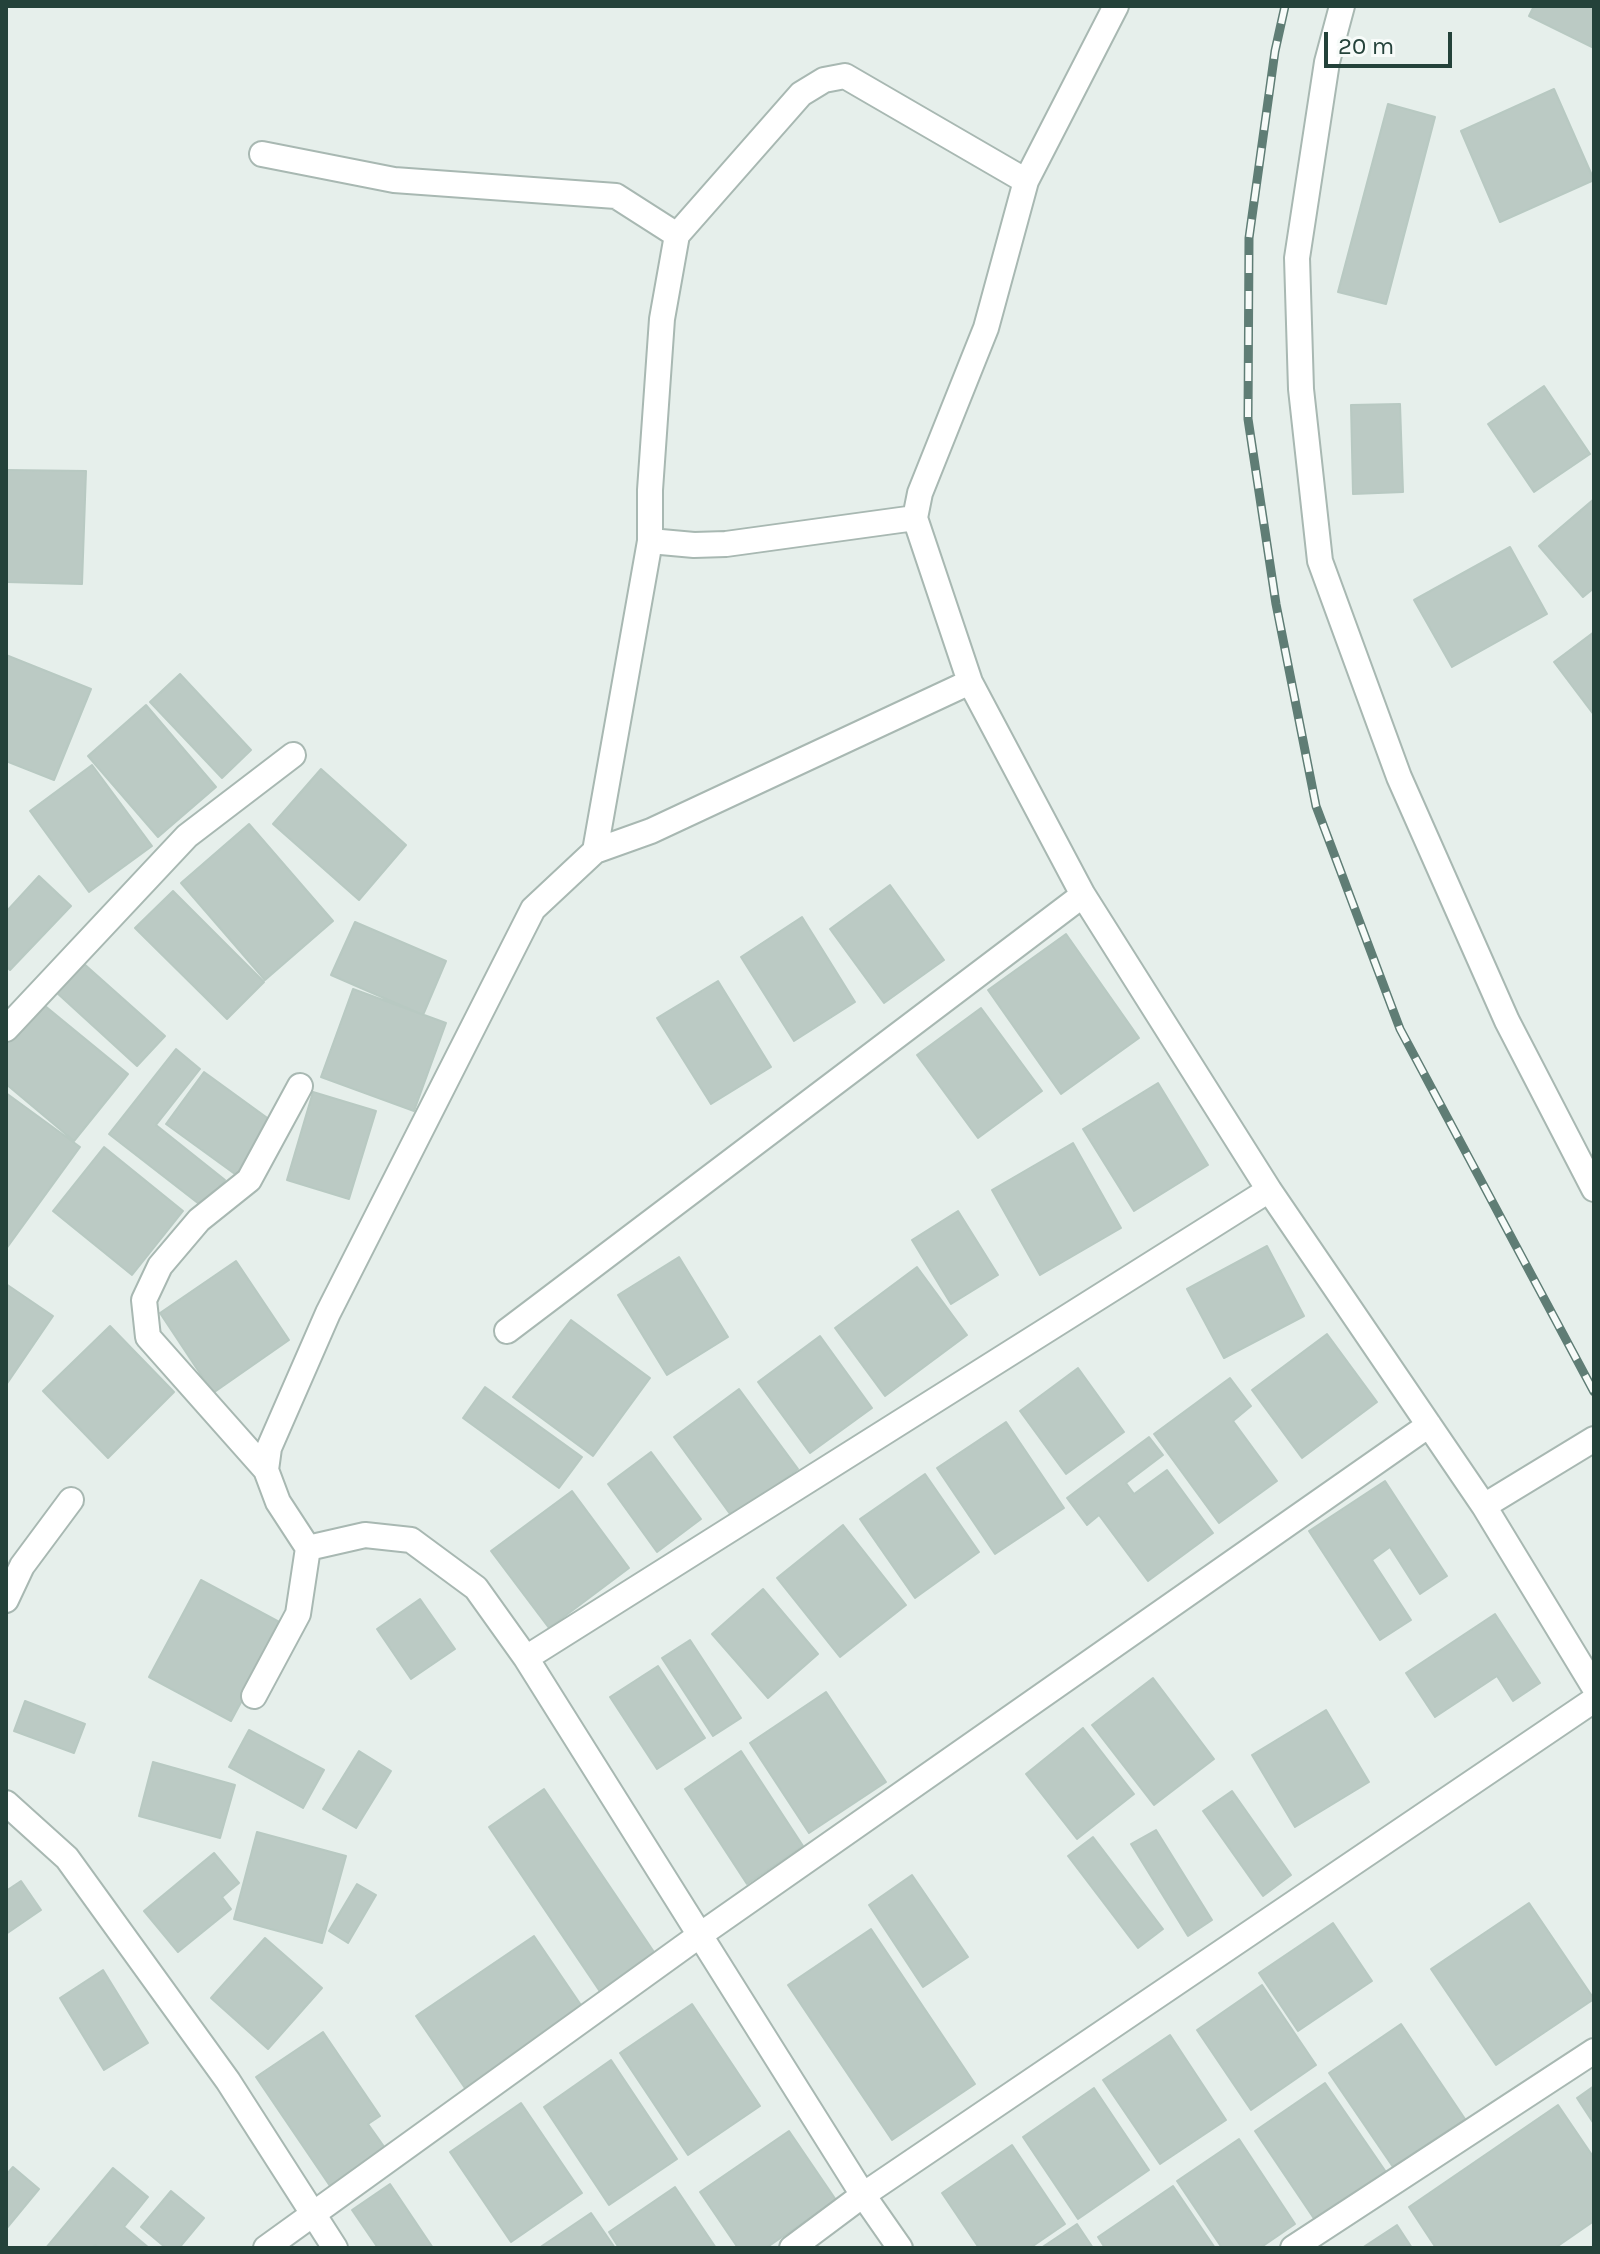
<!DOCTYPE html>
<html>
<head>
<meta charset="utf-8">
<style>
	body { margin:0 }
	#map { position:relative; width:1600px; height:2254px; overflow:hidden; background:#e6efeb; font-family:Karla,sans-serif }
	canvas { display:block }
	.frame { position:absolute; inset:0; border:8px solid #24423a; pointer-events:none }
	.scale { position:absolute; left:1324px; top:32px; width:128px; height:36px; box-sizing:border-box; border:4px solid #24423a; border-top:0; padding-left:10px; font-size:24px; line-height:28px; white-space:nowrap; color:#24423a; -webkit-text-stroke:6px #f7fbf9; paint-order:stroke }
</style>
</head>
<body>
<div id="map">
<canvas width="1600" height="2254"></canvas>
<div class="frame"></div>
<div class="scale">20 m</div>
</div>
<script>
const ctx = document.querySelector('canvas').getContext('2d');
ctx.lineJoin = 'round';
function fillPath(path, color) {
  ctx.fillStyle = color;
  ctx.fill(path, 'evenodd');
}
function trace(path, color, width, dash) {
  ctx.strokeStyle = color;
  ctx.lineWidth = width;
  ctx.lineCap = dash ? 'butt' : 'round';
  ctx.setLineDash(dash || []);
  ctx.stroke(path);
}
const building = new Path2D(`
	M1534 6H1594V48L1529 16Z
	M1554 89 1594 180 1500 222 1461 131Z
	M1388 104 1435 117 1386 304 1338 292Z
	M1544 386 1590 454 1534 492 1488 424Z
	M1400 404 1403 492 1353 494 1351 405Z
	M6 470 86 471 82 584 6 582Z
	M1594 499V588L1583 597 1539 546Z
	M1510 547 1547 614 1452 667 1414 600Z
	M1594 632V715L1554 662Z
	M6 655 91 689 54 780 6 761Z
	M180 674 251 750 222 778 150 702Z
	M146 705 216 787 158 837 88 756Z
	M92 765 152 846 89 892 30 811Z
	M321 769 406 845 359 900 273 824Z
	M249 824 333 921 265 980 181 883Z
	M39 876 71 906 10 970 6 966V912Z
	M890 885 944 960 884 1003 830 929Z
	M173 891 264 982 227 1019 135 928Z
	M802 917 855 1002 794 1041 741 957Z
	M355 922 446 961 423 1015 331 975Z
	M1066 934 1139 1038 1061 1094 988 990Z
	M83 963 165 1036 137 1066 56 992Z
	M718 981 771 1067 711 1104 657 1018Z
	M353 989 446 1023 414 1111 321 1077Z
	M39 1001 128 1074 74 1141 6 1084V1042Z
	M981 1008 1042 1091 978 1138 917 1055Z
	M176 1049 200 1069 156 1125 225 1180 203 1207 109 1134Z
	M204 1072 277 1125 239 1177 166 1124Z
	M1158 1083 1208 1165 1134 1211 1083 1129Z
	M313 1092 376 1111 349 1199 287 1180Z
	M6 1093 80 1147 6 1249Z
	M1073 1143 1121 1228 1040 1275 992 1190Z
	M104 1147 183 1211 132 1275 53 1211Z
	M958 1211 998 1275 951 1304 912 1240Z
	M1267 1246 1304 1316 1224 1358 1187 1289Z
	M679 1257 728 1337 667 1375 618 1295Z
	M236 1261 289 1340 213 1393 160 1313Z
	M917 1267 967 1335 885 1396 835 1328Z
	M6 1284 53 1316 6 1385Z
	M571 1320 650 1378 593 1456 513 1397Z
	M110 1326 174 1392 108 1458 43 1391Z
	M1327 1334 1377 1402 1302 1458 1252 1390Z
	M820 1336 872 1408 810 1453 758 1382Z
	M1078 1368 1124 1432 1066 1474 1020 1411Z
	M1230 1378 1251 1406 1233 1421 1277 1481 1219 1523 1154 1434Z
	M485 1387 582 1457 559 1488 463 1418Z
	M739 1389 798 1469 733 1518 674 1437Z
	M1006 1422 1064 1508 995 1554 937 1468Z
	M1149 1437 1163 1455 1126 1483 1134 1494 1167 1470 1213 1533 1148 1581 1099 1515 1087 1525 1067 1498Z
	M651 1452 701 1519 657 1552 608 1484Z
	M925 1474 979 1552 915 1598 860 1519Z
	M1385 1481 1447 1576 1420 1594 1390 1547 1372 1560 1411 1620 1380 1640 1309 1531Z
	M572 1491 629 1568 549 1628 491 1551Z
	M843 1525 906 1605 840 1657 777 1578Z
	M201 1580 283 1624 231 1721 149 1677Z
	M763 1589 818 1654 768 1698 712 1634Z
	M420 1599 455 1649 411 1679 377 1629Z
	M1495 1614 1540 1683 1513 1701 1497 1676 1435 1717 1406 1673Z
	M690 1640 741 1718 713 1736 662 1658Z
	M658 1666 705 1738 657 1769 610 1697Z
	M1153 1678 1214 1759 1154 1805 1092 1725Z
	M826 1692 886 1782 809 1833 750 1743Z
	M25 1701 85 1724 74 1753 14 1731Z
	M1326 1710 1369 1782 1295 1827 1252 1755Z
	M1083 1728 1134 1794 1077 1839 1026 1774Z
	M249 1730 324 1770 303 1808 229 1767Z
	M359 1751 391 1771 356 1828 323 1809Z
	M741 1751 803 1846 747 1884 685 1789Z
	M153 1762 235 1785 220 1838 139 1816Z
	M544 1789 658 1958 603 1996 489 1827Z
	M1232 1791 1291 1875 1263 1896 1203 1811Z
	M1156 1830 1212 1920 1188 1936 1131 1844Z
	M257 1832 346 1856 322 1943 234 1919Z
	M1093 1837 1163 1929 1138 1948 1068 1856Z
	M214 1853 239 1883 222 1897 231 1909 178 1952 144 1911Z
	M912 1875 968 1957 923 1987 869 1905Z
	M21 1881 41 1910 6 1934V1891Z
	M357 1884 376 1895 348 1943 329 1931Z
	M1529 1903 1594 1999 1496 2065 1431 1969Z
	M1333 1923 1372 1981 1298 2031 1259 1973Z
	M871 1929 975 2084 892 2140 788 1985Z
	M534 1936 587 2014 469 2094 416 2016Z
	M265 1938 322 1988 268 2049 211 1998Z
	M103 1970 148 2043 104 2070 60 1998Z
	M1262 1985 1316 2065 1251 2110 1197 2030Z
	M692 2004 760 2106 688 2155 620 2053Z
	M1401 2024 1465 2119 1393 2167 1329 2073Z
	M323 2032 380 2116 368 2124 385 2148 330 2186 256 2077Z
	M1170 2035 1226 2120 1160 2164 1103 2080Z
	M611 2060 677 2159 609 2205 544 2107Z
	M1325 2083 1388 2175 1317 2223 1255 2131Z
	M1594 2086V2124L1577 2098Z
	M1094 2088 1149 2170 1078 2219 1023 2137Z
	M521 2103 582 2193 511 2242 450 2152Z
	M1558 2105 1594 2158V2221L1555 2248H1436L1409 2207Z
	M789 2131 836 2200 766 2248H738L700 2192Z
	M1239 2139 1295 2224 1260 2248H1222L1177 2181Z
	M1012 2145 1065 2224 1030 2248H979L942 2193Z
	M13 2167 39 2189 6 2229V2175Z
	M113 2168 148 2197 124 2227 149 2248H100L95 2245 92 2248H46Z
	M390 2184 433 2248H378L352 2210Z
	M1173 2186 1215 2248H1105L1098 2237Z
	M675 2187 716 2248H619L609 2232Z
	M171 2191 204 2218 179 2248H166L141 2227Z
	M591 2213 615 2248H539Z
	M1077 2224 1093 2248H1041Z
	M1397 2225 1412 2248H1362Z`);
fillPath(building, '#bbcac4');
trace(building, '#b8c9c2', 2);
const minor = new Path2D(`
	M1116 6 1026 181 986 328 920 493 915 518 970 682 1083 895 1269 1190 1484 1506 1594 1687
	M1342 6 1327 62 1297 258 1301 389 1320 561 1399 777 1507 1021 1594 1189
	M262 154 394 180 616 196 677 235
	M915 518 726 544 694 545 650 541V490L662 319 677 235 801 94 824 80 845 76 1026 181
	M595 851 650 541
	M6 1029 187 836 293 755
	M507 1331 1083 895
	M266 1470 148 1337 144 1300 160 1266 199 1220 249 1180 300 1086
	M1484 1506 1594 1439
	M308 1548 278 1502 266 1470 269 1448 328 1313 533 909 595 851 651 831 970 682
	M6 1600 22 1566 71 1500
	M526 1658 1269 1190
	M254 1696 298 1614 308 1548 365 1535 411 1540 476 1588 526 1658 863 2195 900 2248
	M266 2248 700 1935 1429 1425
	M792 2248 863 2195 1594 1700
	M1293 2248 1594 2051`);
const tertiary = new Path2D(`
	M6 1803 67 1858 228 2081 335 2248`);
trace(minor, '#a8b8b2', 28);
trace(tertiary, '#a8b8b2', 28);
trace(minor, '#fff', 24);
trace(tertiary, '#fff', 24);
const rail = new Path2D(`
	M1285 6 1275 51 1249 238 1248 419 1276 604 1316 806 1400 1029 1594 1392`);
trace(rail, '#5f7d75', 9);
trace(rail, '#f7fbf9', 6, [18]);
</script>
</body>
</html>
